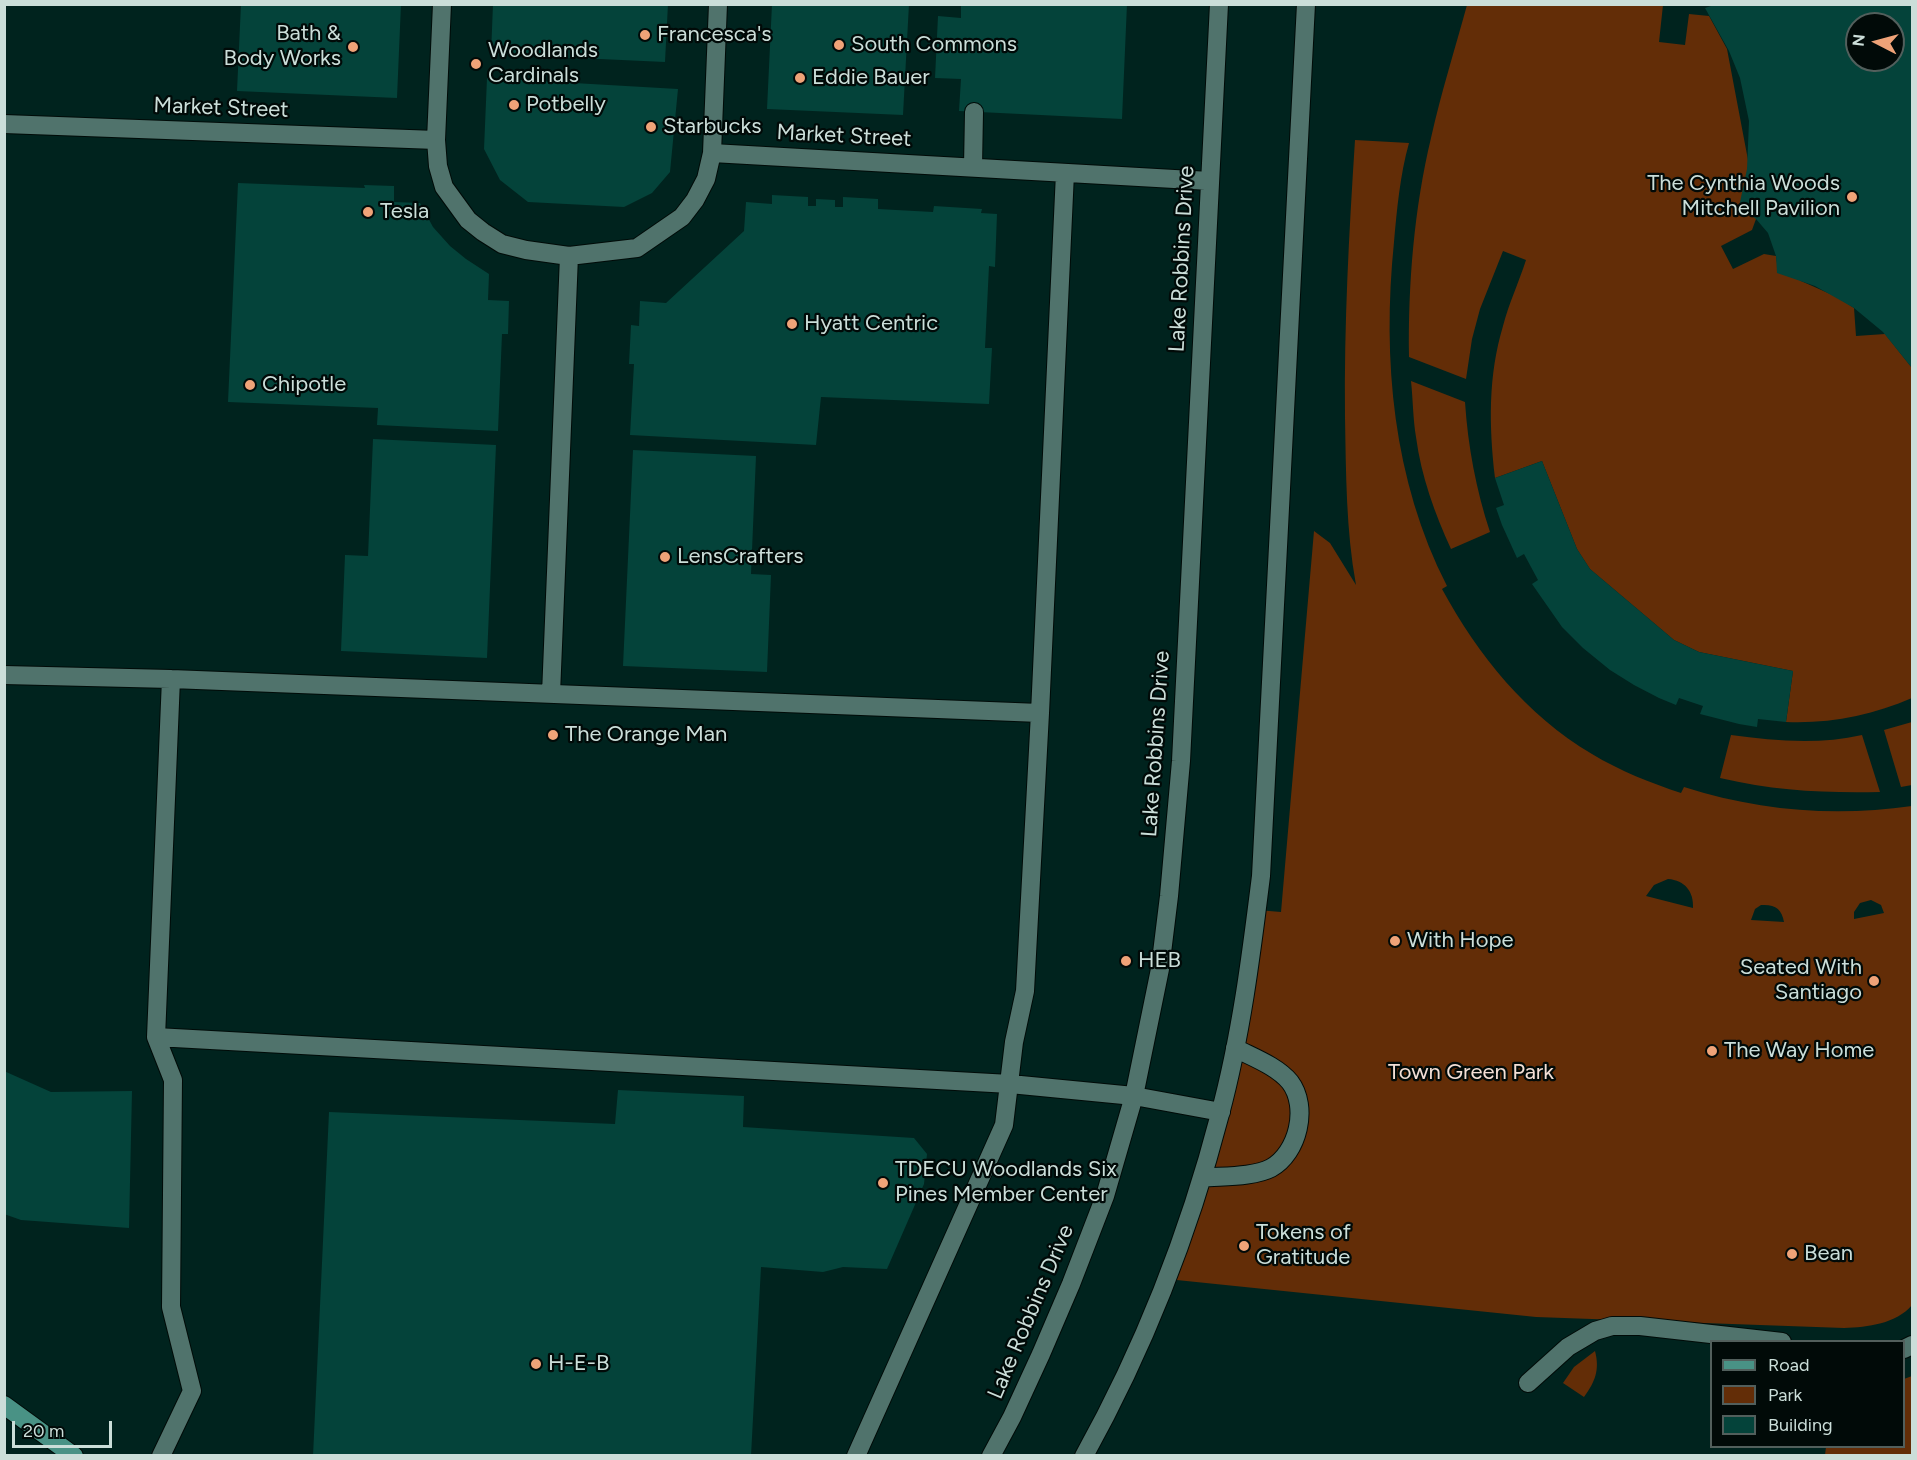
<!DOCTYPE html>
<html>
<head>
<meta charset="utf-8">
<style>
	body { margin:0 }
	#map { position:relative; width:1917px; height:1460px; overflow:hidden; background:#00231e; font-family:Figtree,sans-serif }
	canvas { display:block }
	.frame { position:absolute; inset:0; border:6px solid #cbded9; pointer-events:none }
	.legend { position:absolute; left:1710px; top:1340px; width:195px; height:108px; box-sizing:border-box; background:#010a08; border:2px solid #525f5c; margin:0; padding:8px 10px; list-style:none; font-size:18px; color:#cbded9 }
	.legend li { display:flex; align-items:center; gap:12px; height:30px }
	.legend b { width:30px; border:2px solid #525f5c }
	.north { position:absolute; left:1845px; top:12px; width:60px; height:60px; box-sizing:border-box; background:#010a08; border:2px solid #525f5c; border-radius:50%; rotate:276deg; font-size:16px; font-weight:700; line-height:24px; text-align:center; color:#cbded9 }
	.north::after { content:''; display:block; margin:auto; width:21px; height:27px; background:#efa378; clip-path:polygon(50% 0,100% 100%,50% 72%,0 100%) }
	.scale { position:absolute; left:12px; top:1421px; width:100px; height:27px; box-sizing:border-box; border:3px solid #cbded9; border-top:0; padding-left:8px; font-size:18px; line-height:21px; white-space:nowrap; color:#cbded9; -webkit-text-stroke:4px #010a08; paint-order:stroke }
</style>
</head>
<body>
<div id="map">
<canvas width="1917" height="1460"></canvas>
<div class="frame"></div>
<ul class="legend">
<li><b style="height:8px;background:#499285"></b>Road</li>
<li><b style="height:16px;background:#632d07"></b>Park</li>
<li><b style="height:16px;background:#04433a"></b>Building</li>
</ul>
<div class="north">N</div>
<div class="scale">20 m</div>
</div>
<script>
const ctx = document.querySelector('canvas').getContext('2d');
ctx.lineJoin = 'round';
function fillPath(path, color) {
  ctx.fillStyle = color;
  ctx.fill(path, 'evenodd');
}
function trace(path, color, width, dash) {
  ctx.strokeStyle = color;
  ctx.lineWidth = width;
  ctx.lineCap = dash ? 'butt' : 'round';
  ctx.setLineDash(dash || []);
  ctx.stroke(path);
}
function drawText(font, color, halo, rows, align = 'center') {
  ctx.font = font + ' Figtree,sans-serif';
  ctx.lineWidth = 4.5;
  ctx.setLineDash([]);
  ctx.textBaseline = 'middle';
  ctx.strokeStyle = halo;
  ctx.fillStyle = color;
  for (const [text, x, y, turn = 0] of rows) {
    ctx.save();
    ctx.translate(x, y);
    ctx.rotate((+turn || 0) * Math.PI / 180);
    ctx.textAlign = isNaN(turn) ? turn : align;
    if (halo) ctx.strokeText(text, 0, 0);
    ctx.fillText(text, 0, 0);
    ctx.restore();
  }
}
fillPath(new Path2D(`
	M1467 5H1663L1659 42 1685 45 1689 14 1709 16 1727 49 1748 160 1756 219 1752 230 1721 246 1733 269 1764 254 1776 256 1777 263 1801 281 1837 297 1854 308 1856 336 1885 334 1912 368V698C1873 715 1829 724 1786 722L1793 671 1699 652 1674 640 1590 569 1577 549 1542 461 1495 478C1489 426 1488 376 1503 326 1509 303 1519 282 1526 260L1503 251 1480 309 1472 339 1466 379 1409 357C1408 284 1414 209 1431 138 1441 93 1455 49 1467 5Z
	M1355 140 1409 143C1400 175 1397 209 1394 242 1382 360 1393 480 1447 586L1442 589C1478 655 1526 715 1592 754 1620 771 1651 783 1681 793L1684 787C1759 811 1835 817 1912 806V1305C1896 1324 1868 1327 1844 1328L1536 1317 1167 1279 1202 1178 1257 910 1281 912 1314 531 1330 543 1356 585C1346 530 1346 473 1345 417 1344 324 1349 233 1355 140ZM1668 879C1685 880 1694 892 1693 908L1646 896 1654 885ZM1871 900 1881 905 1884 913 1854 919V912L1860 903ZM1761 905C1775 904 1782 909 1784 922L1751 920 1755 909Z
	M1411 381 1465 402C1468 447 1476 489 1490 532L1451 549C1435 514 1421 476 1416 437 1413 419 1413 400 1411 381Z
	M1912 722V785L1901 787 1884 730Z
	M1731 735C1774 741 1819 745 1862 735L1880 792C1823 793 1776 791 1720 778Z
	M1595 1351C1600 1370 1595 1382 1584 1397L1563 1383 1574 1367Z
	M1912 1376V1455H1825L1826 1447 1904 1446V1379Z`), '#632d07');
fillPath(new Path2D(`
	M241 4H401L397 98 237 91Z
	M493 4H668L665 62 491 54Z
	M772 4H909L903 115 767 109Z
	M961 4H1127L1122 119 959 111 961 79 935 78 938 16 961 18Z
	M1717 4H1912V368L1883 332 1854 308 1815 286 1777 273 1776 256 1768 233 1756 219 1739 207 1747 169 1749 121 1740 78 1729 51 1705 8ZM1857 24H1893V60H1857Z
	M487 78 678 89 670 172 652 193 624 207 528 202 500 180 484 149Z
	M238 183 365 188 364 185 394 186V202L420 203 433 227 450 246 466 259 489 274 488 300 509 301 508 334H502L498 431 377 425 378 408 228 402Z
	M772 195 808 197V206H816V199L835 200V207H843V197L878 199V209L933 212 934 206 982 209 981 213 997 214 995 267 989 266 985 348H992L989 404 821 397 816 445 630 435 634 364H629L631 325 639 326 640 301 666 303 744 231 746 202 772 204Z
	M373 439 496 445 487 658 341 651 345 555 368 556Z
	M633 450 756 456 751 574 771 575 767 672 623 666Z
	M1542 461 1577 549 1590 569 1674 640 1699 652 1793 671 1786 722 1758 719 1757 727 1739 724 1700 714 1703 706 1679 698 1676 705 1659 698 1634 685 1610 670 1583 648 1562 627 1532 584 1538 580 1524 554 1517 558 1502 525 1496 508 1504 505 1495 478Z
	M4 1071 51 1092 132 1091 129 1228 21 1220 4 1214Z
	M618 1090 744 1096 743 1127 914 1138 927 1154 924 1184 887 1269 843 1267 823 1272 761 1267 751 1456H313L329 1112 615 1124Z`), '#04433a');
const minor = new Path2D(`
	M442 4 436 140 438 166 444 187 468 220 483 232 502 244 526 250 569 256 637 248 682 217 695 200 706 179 712 153 718 4
	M4 124 436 140
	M712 153 1210 181
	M973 167 974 112
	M4 675 171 679 1040 713 1025 991 1014 1042 1004 1125 856 1456
	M551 694 569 256
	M1040 713 1065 173
	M156 1037 1010 1084 1134 1096 1221 1112
	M1202 1178C1221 1176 1254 1177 1271 1168 1298 1153 1309 1107 1290 1082 1277 1066 1252 1057 1235 1048
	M1904 1349 1912 1345
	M1528 1383 1568 1347 1595 1331 1612 1326H1640L1782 1342
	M161 1456 192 1391 171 1307 173 1080 156 1037 171 679
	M991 1456 1012 1417 1041 1354 1071 1284 1105 1196 1134 1096 1160 969 1169 896 1181 761 1219 4
	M1084 1456C1144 1348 1189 1233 1220 1114 1241 1036 1251 956 1261 876L1306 4`);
const major = new Path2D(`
	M4 1405 74 1456`);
trace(minor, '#000b08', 20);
trace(major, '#000b08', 20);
trace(minor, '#50736c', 18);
trace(major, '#499285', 18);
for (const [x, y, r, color] of [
	[645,35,6,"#efa378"],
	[839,45,6,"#efa378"],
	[353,47,6,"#efa378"],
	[476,64,6,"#efa378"],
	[800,78,6,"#efa378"],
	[514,105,6,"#efa378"],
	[651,127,6,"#efa378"],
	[1852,197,6,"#efa378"],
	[368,212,6,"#efa378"],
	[792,324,6,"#efa378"],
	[250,385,6,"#efa378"],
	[665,557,6,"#efa378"],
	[553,735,6,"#efa378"],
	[1395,941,6,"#efa378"],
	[1126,961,6,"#efa378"],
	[1874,981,6,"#efa378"],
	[1712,1051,6,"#efa378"],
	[883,1183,6,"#efa378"],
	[1244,1246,6,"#efa378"],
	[1792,1254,6,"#efa378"],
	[536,1364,6,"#efa378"]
]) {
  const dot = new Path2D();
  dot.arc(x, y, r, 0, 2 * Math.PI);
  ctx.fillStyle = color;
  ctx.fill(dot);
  trace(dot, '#010a08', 2);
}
drawText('22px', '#cbded9', '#010a08', [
	["Bath &",341,34,"right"],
	["Body Works",341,59,"right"],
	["Francesca's",657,35],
	["South Commons",851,45],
	["Woodlands",488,51],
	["Cardinals",488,76],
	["Eddie Bauer",812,78],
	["Potbelly",526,105],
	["Starbucks",663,127],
	["The Cynthia Woods",1840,184,"right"],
	["Mitchell Pavilion",1840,209,"right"],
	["Tesla",380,212],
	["Hyatt Centric",804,324],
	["Chipotle",262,385],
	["LensCrafters",677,557],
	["The Orange Man",565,735],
	["With Hope",1407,941],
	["HEB",1138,961],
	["Seated With",1862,968,"right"],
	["Santiago",1862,993,"right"],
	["The Way Home",1724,1051],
	["TDECU Woodlands Six",895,1170],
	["Pines Member Center",895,1195],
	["Tokens of",1256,1233],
	["Gratitude",1256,1258],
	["Bean",1804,1254],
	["H-E-B",548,1364]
], 'left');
drawText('22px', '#cbded9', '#010a08', [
	["Market Street",221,108,2],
	["Market Street",844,136,3],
	["Lake Robbins Drive",1182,259,-87],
	["Lake Robbins Drive",1156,744,-86],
	["Lake Robbins Drive",1031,1312,-67]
]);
drawText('22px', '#f3dfd5', '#010a08', [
	["Town Green Park",1471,1073]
]);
</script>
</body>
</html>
